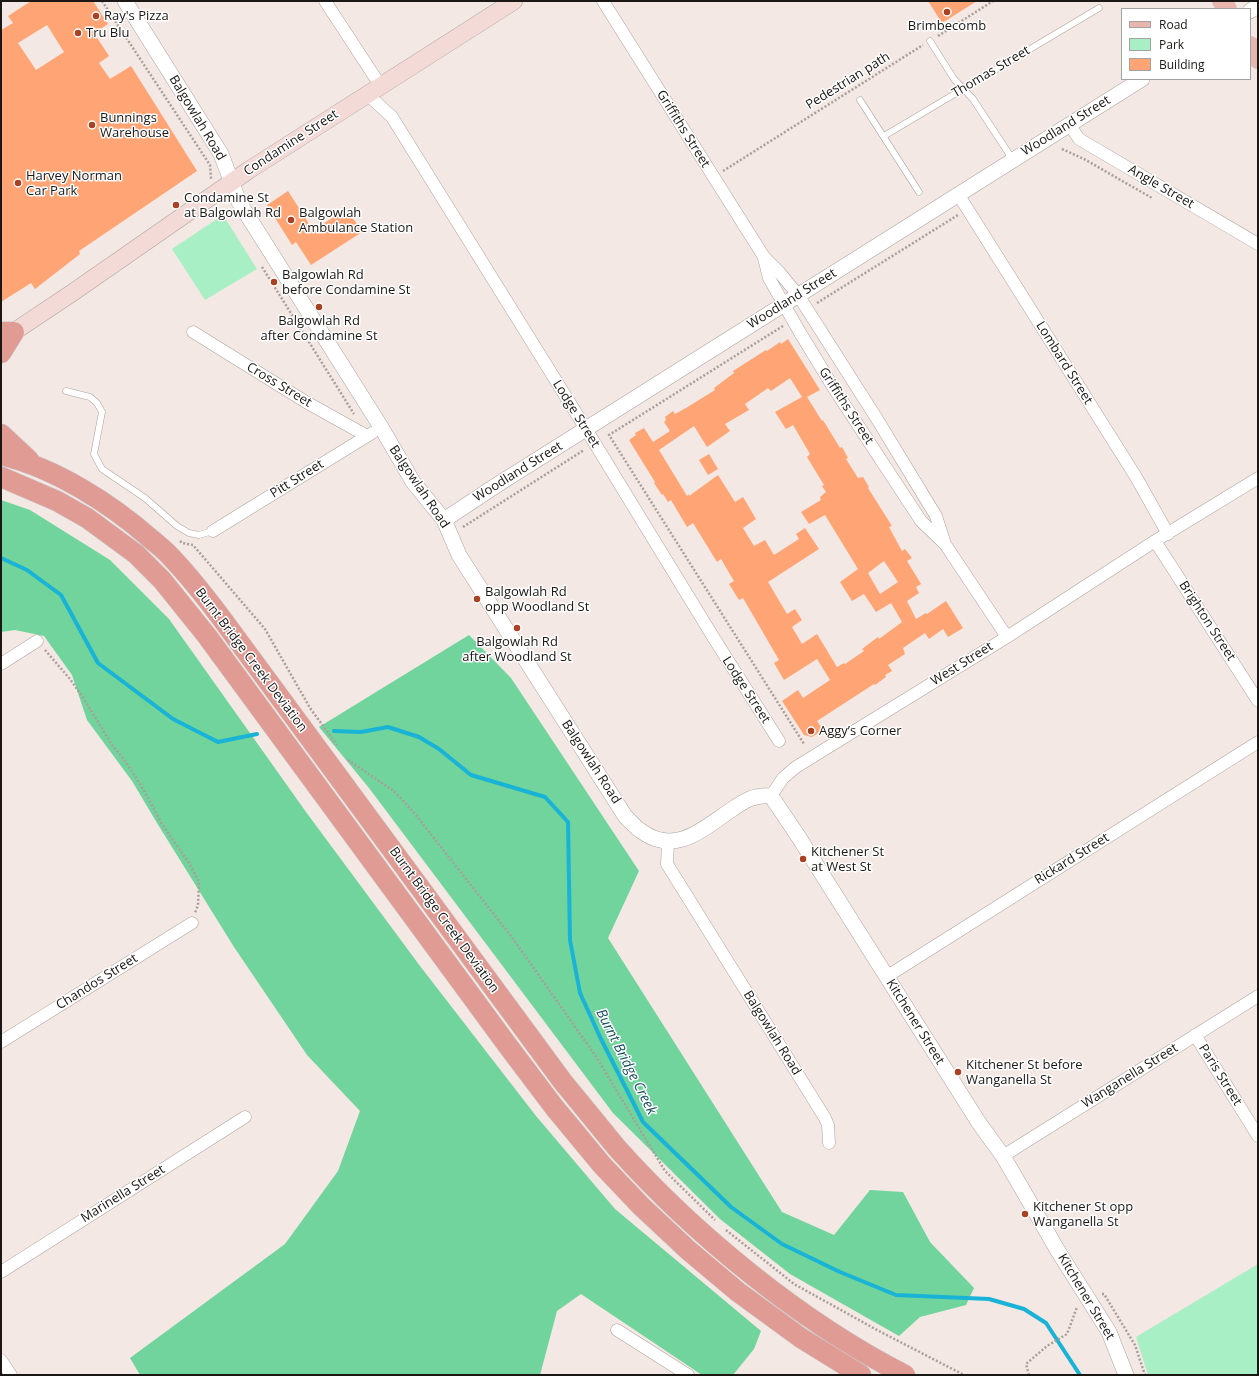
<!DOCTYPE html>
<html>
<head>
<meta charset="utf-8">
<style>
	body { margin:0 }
	#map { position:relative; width:1259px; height:1376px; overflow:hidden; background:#f3e8e3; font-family:"Open Sans",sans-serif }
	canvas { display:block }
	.frame { position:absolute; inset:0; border:2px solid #1a1715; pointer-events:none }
	.legend { position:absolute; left:1121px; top:8px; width:130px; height:72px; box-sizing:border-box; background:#fff; border:1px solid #a3a2a1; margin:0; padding:5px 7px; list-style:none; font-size:12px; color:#1a1715 }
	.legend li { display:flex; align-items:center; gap:8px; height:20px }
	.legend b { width:20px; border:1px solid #a3a2a1 }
</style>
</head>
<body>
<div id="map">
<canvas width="1259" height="1376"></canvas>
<div class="frame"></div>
<ul class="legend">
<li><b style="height:5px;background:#e8b5af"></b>Road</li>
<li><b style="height:11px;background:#a9efc5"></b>Park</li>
<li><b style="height:11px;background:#ffa474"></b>Building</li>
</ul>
</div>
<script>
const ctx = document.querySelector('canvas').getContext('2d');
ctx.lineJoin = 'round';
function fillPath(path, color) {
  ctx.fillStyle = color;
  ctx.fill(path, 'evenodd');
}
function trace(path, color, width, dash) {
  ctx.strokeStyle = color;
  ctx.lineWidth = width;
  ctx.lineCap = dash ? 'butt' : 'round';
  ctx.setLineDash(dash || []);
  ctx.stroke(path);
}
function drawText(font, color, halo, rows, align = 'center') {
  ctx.font = font + ' "Open Sans",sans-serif';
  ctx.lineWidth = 3;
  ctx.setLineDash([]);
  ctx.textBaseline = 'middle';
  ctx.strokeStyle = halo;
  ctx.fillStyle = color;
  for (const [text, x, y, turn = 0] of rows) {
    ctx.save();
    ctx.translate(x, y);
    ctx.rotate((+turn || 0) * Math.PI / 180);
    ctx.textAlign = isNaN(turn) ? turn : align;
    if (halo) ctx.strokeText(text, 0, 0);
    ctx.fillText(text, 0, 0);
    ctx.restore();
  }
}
fillPath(new Path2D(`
	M223 215 257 269 205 300 172 249Z
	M1258 1264V1375H1148L1136 1337Z`), '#a9efc5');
fillPath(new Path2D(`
	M1 500 30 510 110 560 169 619 306 812 420 966 536 1116 615 1209 761 1331 754 1349 733 1375H702L581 1294 557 1311 540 1375H140L130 1358 285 1244 338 1171 360 1111 307 1055 234 947 157 823 132 781 87 720 72 675 44 636 15 630 1 632Z
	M469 635 511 678 639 871 608 938 782 1212 834 1235 870 1190 903 1192 930 1242 974 1288 966 1305 920 1317 899 1336 790 1274 720 1219 613 1113 369 788 319 727Z`), '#70d49c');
trace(new Path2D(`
	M1 558 27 570 61 595 98 663 173 719 218 742 257 734
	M334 731 361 732 388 727 419 737 439 749 471 775 545 797 568 822 570 940 580 993 600 1037 643 1122 731 1207 782 1244 840 1272 896 1295 989 1299 1024 1309 1046 1323 1080 1375`), '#18b3d6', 4);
fillPath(new Path2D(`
	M31 1H93L108 24 94 33 109 56 99 63 110 79 131 66 197 171 79 251 80 254 35 289 31 283 1 302V30L13 23 8 16ZM47 25 64 52 36 70 18 43Z
	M928 1H977L942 23Z
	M288 191 313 230 347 209 362 232 311 265 296 242 292 245 267 205Z
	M788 339 820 390 807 397 822 421 823 420 840 448 842 447 848 458 846 459 858 478 863 477 869 487 868 488 892 526 889 527 902 551 905 549 912 558 907 561 921 584 916 587 919 593 907 601 916 619 926 613 927 614 946 601 963 628 948 637 943 629 929 639 925 633 903 648 905 654 888 665 892 671 885 675 886 677 875 685 874 684 817 721 823 730 812 737 804 735 782 701 798 690 803 698 830 680 817 659 784 680 774 663 779 660 743 598 739 600 729 584 734 581 721 559 717 562 693 523 687 527 671 500 668 502 663 494 662 495 654 483 655 482 629 440 636 435 635 433 644 428 653 442 670 431 664 422 666 420 665 417 673 411 675 414 686 408 715 390 714 388 734 373 733 371 766 350 767 351 780 342 781 344ZM790 378 802 397 775 412 786 429 793 425 810 454 807 457 824 485 822 486 826 492 820 497 821 500 801 512 809 524 825 515 858 569 840 582 852 601 864 594 876 612 891 603 902 622 879 639 878 637 862 649 864 651 845 664 844 663 837 667 817 634 802 644 792 627 802 620 795 609 787 614 768 582 819 549 805 528 796 534 799 539 774 555 765 540 754 546 743 528 756 519 743 497 735 502 718 475 689 496V494L687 496 659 450 694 426 707 447 730 431 725 424 749 410 745 404 768 388 771 391ZM884 561 898 582 880 594 868 573Z
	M709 454 718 469 708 475 699 460Z`), '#ffa474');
const service = new Path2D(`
	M930 41 954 79 973 99 1013 160
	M860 100 919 192
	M884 136 1099 8
	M66 391 90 397 97 403 102 412 94 454 102 469 145 498 177 526 189 533 199 535 213 531`);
const minor = new Path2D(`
	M325 1 380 85
	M603 1 764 257 779 272 798 295 877 419 936 516 945 544
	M367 94 392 117 586 429 715 640 779 741
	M1069 124 1079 139 1258 244
	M958 194 1136 477 1168 534
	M764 258 769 278 799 331 835 390 921 521 945 544 1007 637
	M193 332 306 402 367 436
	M213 531 372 433
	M1155 541 1258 701
	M1 664 37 641
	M771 796 783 778 796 767 1007 637 1155 541 1258 478
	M668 842 667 864 825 1118 828 1125 829 1143
	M886 977 1258 742
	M1195 1035 1258 1136
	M1 1042 192 923
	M1003 1156 1258 996
	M1 1272 245 1117
	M617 1330 688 1375
	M1 1360 11 1375`);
const tertiary = new Path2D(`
	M125 1 221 154 239 202 381 427 413 482 444 520 459 555 625 816C630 821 635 827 641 831 675 856 703 829 731 810 744 801 755 794 771 796L798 836 979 1123 1003 1156 1058 1251 1109 1332 1126 1375
	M1250 11 1258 6
	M444 520 500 483 1142 79`);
const secondary = new Path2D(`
	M3 339 72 293 249 170 514 1`);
const primary = new Path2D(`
	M1222 1 1227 9
	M1250 46 1258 59`);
const trunk = new Path2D(`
	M1 332H14L1 353
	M1 434 29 460
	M1 455C55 468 110 503 151 539 158 545 165 550 171 557 191 578 208 600 225 623L563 1082C581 1104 599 1126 617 1148 695 1235 801 1322 905 1375
	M1 477 57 501 87 518 136 554 162 580 207 636 508 1046 554 1107 602 1165 641 1206 688 1250 738 1292 801 1338 861 1375`);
trace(service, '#ada39e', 7);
trace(minor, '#ada39e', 13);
trace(tertiary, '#ada39e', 16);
trace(secondary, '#ada39e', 18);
trace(primary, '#c8c7c7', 20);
trace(trunk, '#c8c7c7', 21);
trace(new Path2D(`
	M102 1 210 165 211 179
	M938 36 993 1
	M1062 149 1084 159 1152 198
	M723 171 923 45
	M262 267 354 414
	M817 303 958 215
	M783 326 609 435 804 744
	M463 527 584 450
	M180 541 182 543 193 545 265 629 310 708 337 745
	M45 650 70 679 84 699 112 745 126 762 143 789 162 824 189 863 199 882 198 905 195 913
	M348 760 395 792 415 814 511 936 595 1055 665 1171 715 1220
	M726 1230 794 1284 877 1330 964 1375
	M1102 1294H1104L1135 1345 1145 1375
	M1029 1375 1026 1364 1047 1346 1067 1334 1077 1307`), '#a89f9b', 2.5, [2, 2]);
trace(service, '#fff', 6);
trace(minor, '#fff', 12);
trace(tertiary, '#fff', 15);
trace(secondary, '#f3dad7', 17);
trace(primary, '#e8b5af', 19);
trace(trunk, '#e09c94', 20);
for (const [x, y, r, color] of [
	[947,12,4,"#a94123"],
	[96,16,4,"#a94123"],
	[78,33,4,"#a94123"],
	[92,125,4,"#a94123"],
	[18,183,4,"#a94123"],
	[176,205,4,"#a94123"],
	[291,220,4,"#a94123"],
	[274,282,4,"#a94123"],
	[319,307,4,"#a94123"],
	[477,599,4,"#a94123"],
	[517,628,4,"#a94123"],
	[811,731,4,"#a94123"],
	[803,859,4,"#a94123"],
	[958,1072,4,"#a94123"],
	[1025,1214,4,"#a94123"]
]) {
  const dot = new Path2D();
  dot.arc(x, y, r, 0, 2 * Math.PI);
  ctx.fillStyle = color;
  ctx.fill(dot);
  trace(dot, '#fff', 1.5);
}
drawText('13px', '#1a1715', '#fff', [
	["Ray's Pizza",104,16],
	["Brimbecomb",947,26,"center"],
	["Tru Blu",86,33],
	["Bunnings",100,118],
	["Warehouse",100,133],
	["Harvey Norman",26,176],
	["Car Park",26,191],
	["Condamine St",184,198],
	["at Balgowlah Rd",184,213],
	["Balgowlah",299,213],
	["Ambulance Station",299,228],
	["Balgowlah Rd",282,275],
	["before Condamine St",282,290],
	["Balgowlah Rd",319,321,"center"],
	["after Condamine St",319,336,"center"],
	["Balgowlah Rd",485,592],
	["opp Woodland St",485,607],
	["Balgowlah Rd",517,642,"center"],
	["after Woodland St",517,657,"center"],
	["Aggy’s Corner",819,731],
	["Kitchener St",811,852],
	["at West St",811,867],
	["Kitchener St before",966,1065],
	["Wanganella St",966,1080],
	["Kitchener St opp",1033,1207],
	["Wanganella St",1033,1222]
], 'left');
drawText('13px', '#1a1715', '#fff', [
	["Thomas Street",991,72,-31],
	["Pedestrian path",848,81,-32],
	["Balgowlah Road",197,118,59],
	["Woodland Street",1066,126,-32],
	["Griffiths Street",683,129,58],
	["Condamine Street",291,143,-33],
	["Angle Street",1161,187,30],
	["Woodland Street",792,299,-32],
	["Lombard Street",1064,363,58],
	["Cross Street",279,385,31],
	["Griffiths Street",846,406,57],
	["Lodge Street",576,414,58],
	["Woodland Street",518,472,-32],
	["Pitt Street",297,479,-32],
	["Balgowlah Road",419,487,56],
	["Brighton Street",1207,621,57],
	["Burnt Bridge Creek Deviation",251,660,53],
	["West Street",962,664,-32],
	["Lodge Street",746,690,57],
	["Balgowlah Road",591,762,57],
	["Rickard Street",1072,859,-32],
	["Burnt Bridge Creek Deviation",444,920,54],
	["Chandos Street",97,982,-32],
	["Kitchener Street",915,1022,58],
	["Balgowlah Road",772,1033,58],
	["Paris Street",1220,1075,58],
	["Wanganella Street",1130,1076,-32],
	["Marinella Street",123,1194,-32],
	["Kitchener Street",1086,1297,59]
]);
drawText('italic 14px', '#18505f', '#fff', [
	["Burnt Bridge Creek",626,1062,63]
]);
</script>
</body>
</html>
